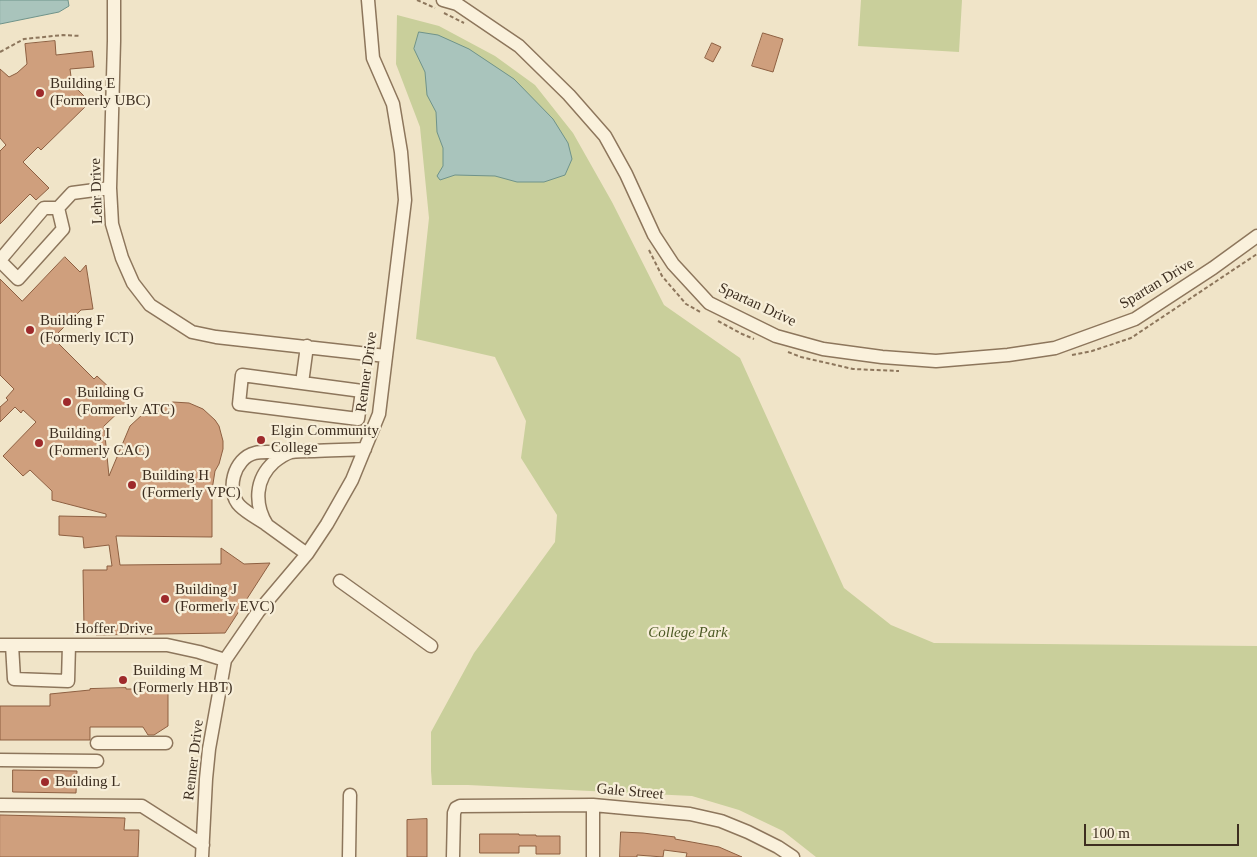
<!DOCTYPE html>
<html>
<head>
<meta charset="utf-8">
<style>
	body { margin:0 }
	#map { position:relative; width:1257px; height:857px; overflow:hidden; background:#f0e4c8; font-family:"Times New Roman",serif }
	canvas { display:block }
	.scale { position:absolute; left:1084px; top:824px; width:155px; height:22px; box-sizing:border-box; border:2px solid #3d2e20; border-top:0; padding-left:6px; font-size:15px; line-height:18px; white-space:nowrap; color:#3d2e20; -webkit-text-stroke:4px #f7eed8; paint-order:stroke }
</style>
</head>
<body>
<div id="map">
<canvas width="1257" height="857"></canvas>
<div class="scale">100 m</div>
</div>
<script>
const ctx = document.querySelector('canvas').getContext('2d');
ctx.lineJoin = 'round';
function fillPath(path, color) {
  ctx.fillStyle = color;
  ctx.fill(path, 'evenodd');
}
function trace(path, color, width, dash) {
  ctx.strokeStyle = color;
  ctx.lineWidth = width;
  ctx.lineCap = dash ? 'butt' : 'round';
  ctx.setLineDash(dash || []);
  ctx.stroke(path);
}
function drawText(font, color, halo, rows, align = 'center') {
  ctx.font = font + ' "Times New Roman",serif';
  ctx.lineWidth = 4.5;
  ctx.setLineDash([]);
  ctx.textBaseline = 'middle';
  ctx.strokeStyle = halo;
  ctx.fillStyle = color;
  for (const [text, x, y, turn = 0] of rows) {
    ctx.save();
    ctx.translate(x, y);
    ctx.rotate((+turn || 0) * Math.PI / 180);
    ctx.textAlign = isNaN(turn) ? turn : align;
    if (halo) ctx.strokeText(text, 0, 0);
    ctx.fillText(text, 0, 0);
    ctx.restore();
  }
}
fillPath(new Path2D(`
	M861 0H962L959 52 858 46Z
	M397 15 439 26 495 56 535 85 573 133 612 202 664 305 740 358 844 588 891 625 934 643 1257 646V857H816L783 831 739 810 692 796 468 785H432L431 771V732L474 653 555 542 557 515 521 458 526 421 495 357 416 339 429 218 420 127 396 64Z`), '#c9cf9b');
const water = new Path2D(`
	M0 0H68L69 6 59 12 0 24Z
	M419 32 438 35 469 49 514 79 553 119 568 143 572 159 565 175 544 182H517L495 176 455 175 440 180 437 176 443 166V148L437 132 436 112 427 95 425 72 414 49Z`);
fillPath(water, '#a9c4bc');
trace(water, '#6f938a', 1);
const building = new Path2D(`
	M763 33 783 39 773 72 752 66Z
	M55 41 56 55 92 51 94 67 70 69 72 84 90 102 41 150 38 147 23 162 49 188 36 200 30 194 0 224V151L6 145 0 138V69L9 77 17 73 27 64 25 44Z
	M712 43 721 47 713 62 705 58Z
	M65 257 80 272 86 265 93 309 81 310 53 338 94 379 97 376 127 404 104 426 109 476 130 426 143 414 153 411 166 404 173 402 189 403 203 409 215 420 219 426 223 441V449L219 464 215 471 212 490V537L116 536 120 565 221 564V548L244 564 270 563 225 633 96 635V628H84L83 570H107V566H112L109 545 84 548 83 537 59 535V516L106 517V514L52 500V491L30 470 23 476 3 456 36 422 23 410 21 413 15 407 0 422V407L8 400 6 398 14 389 0 375V279L22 301Z
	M126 688V689H168V726L154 735H148L143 727H90V740H0V706H50V694L90 690V689Z
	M13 770 77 771 76 793 13 792Z
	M0 815 125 818 124 830H139L138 857H0Z
	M427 819V857H407V820Z
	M621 832 643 833 675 837V839L719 847 742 857H686L687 853 664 850 663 857 637 855V857H620Z
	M480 834H519V835H536V836H560V854H536V846H519V853H480Z`);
fillPath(building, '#cf9f7d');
trace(building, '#8d5f41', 1);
const minor = new Path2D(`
	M114 0V41L110 188 112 224 122 258 133 283 150 305 192 332 216 337 386 356
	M443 0 457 4 519 46 569 95 605 136 626 174 654 235 673 264 709 303 776 336 823 349 882 357 936 361 1008 355 1055 348 1135 319 1213 268 1257 236
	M0 260 44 208H58
	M0 261 18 279 63 229 58 208 72 193 110 188
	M302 383 362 391 358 419 239 404 242 375 302 383 307 346
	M266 524C257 518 247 513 240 506 225 491 234 458 255 453 264 451 276 453 286 452
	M307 554 267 525C254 504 255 479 274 462 279 458 285 454 291 452 298 451 307 451 314 451 331 450 348 450 365 449
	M340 581 431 646
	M0 645H167L199 652 225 660
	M12 645 14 679 68 681 69 645
	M97 743H166
	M0 760 97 761
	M0 805 142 806 203 845
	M593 805V857
	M202 857 206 779 209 749 225 660 258 612 307 554 327 524 352 480 379 414 405 200 401 152 393 104 373 58 368 0
	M349 857 350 795
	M453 857 454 813 456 808 460 806 593 805 690 814 721 821 748 832 778 847 793 857`);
trace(minor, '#8d765c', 15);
trace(new Path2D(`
	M417 0 435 8
	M444 13 464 23
	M0 52 24 39 63 35 81 36
	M649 250 662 276 686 304 702 313
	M718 321 742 334 754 339
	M788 352 801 357 853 369 899 371
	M1072 355 1092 351 1131 338 1257 254`), '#8d765c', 2, [4, 2.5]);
trace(minor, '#faf1dc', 12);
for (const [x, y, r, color] of [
	[40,93,5,"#9e2a2b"],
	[30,330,5,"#9e2a2b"],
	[67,402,5,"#9e2a2b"],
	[261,440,5,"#9e2a2b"],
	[39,443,5,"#9e2a2b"],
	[132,485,5,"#9e2a2b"],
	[165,599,5,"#9e2a2b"],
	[123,680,5,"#9e2a2b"],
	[45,782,5,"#9e2a2b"]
]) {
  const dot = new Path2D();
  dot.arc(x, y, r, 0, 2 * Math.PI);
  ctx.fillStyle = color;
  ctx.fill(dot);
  trace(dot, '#f7eed8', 2);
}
drawText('15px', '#3d2e20', '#f7eed8', [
	["Building E",50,84],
	["(Formerly UBC)",50,101],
	["Building F",40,321],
	["(Formerly ICT)",40,338],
	["Building G",77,393],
	["(Formerly ATC)",77,410],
	["Elgin Community",271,431],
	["College",271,448],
	["Building I",49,434],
	["(Formerly CAC)",49,451],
	["Building H",142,476],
	["(Formerly VPC)",142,493],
	["Building J",175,590],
	["(Formerly EVC)",175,607],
	["Building M",133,671],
	["(Formerly HBT)",133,688],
	["Building L",55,782]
], 'left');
drawText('15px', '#3d2e20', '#f7eed8', [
	["Lehr Drive",97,191,-92],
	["Spartan Drive",1157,284,-31],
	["Spartan Drive",757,305,25],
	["Renner Drive",367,372,-82],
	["Hoffer Drive",114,629],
	["Renner Drive",194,760,-83],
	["Gale Street",630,792,5]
]);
drawText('italic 15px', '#4d5a26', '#f7eed8', [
	["College Park",688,633]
]);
</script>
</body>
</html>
